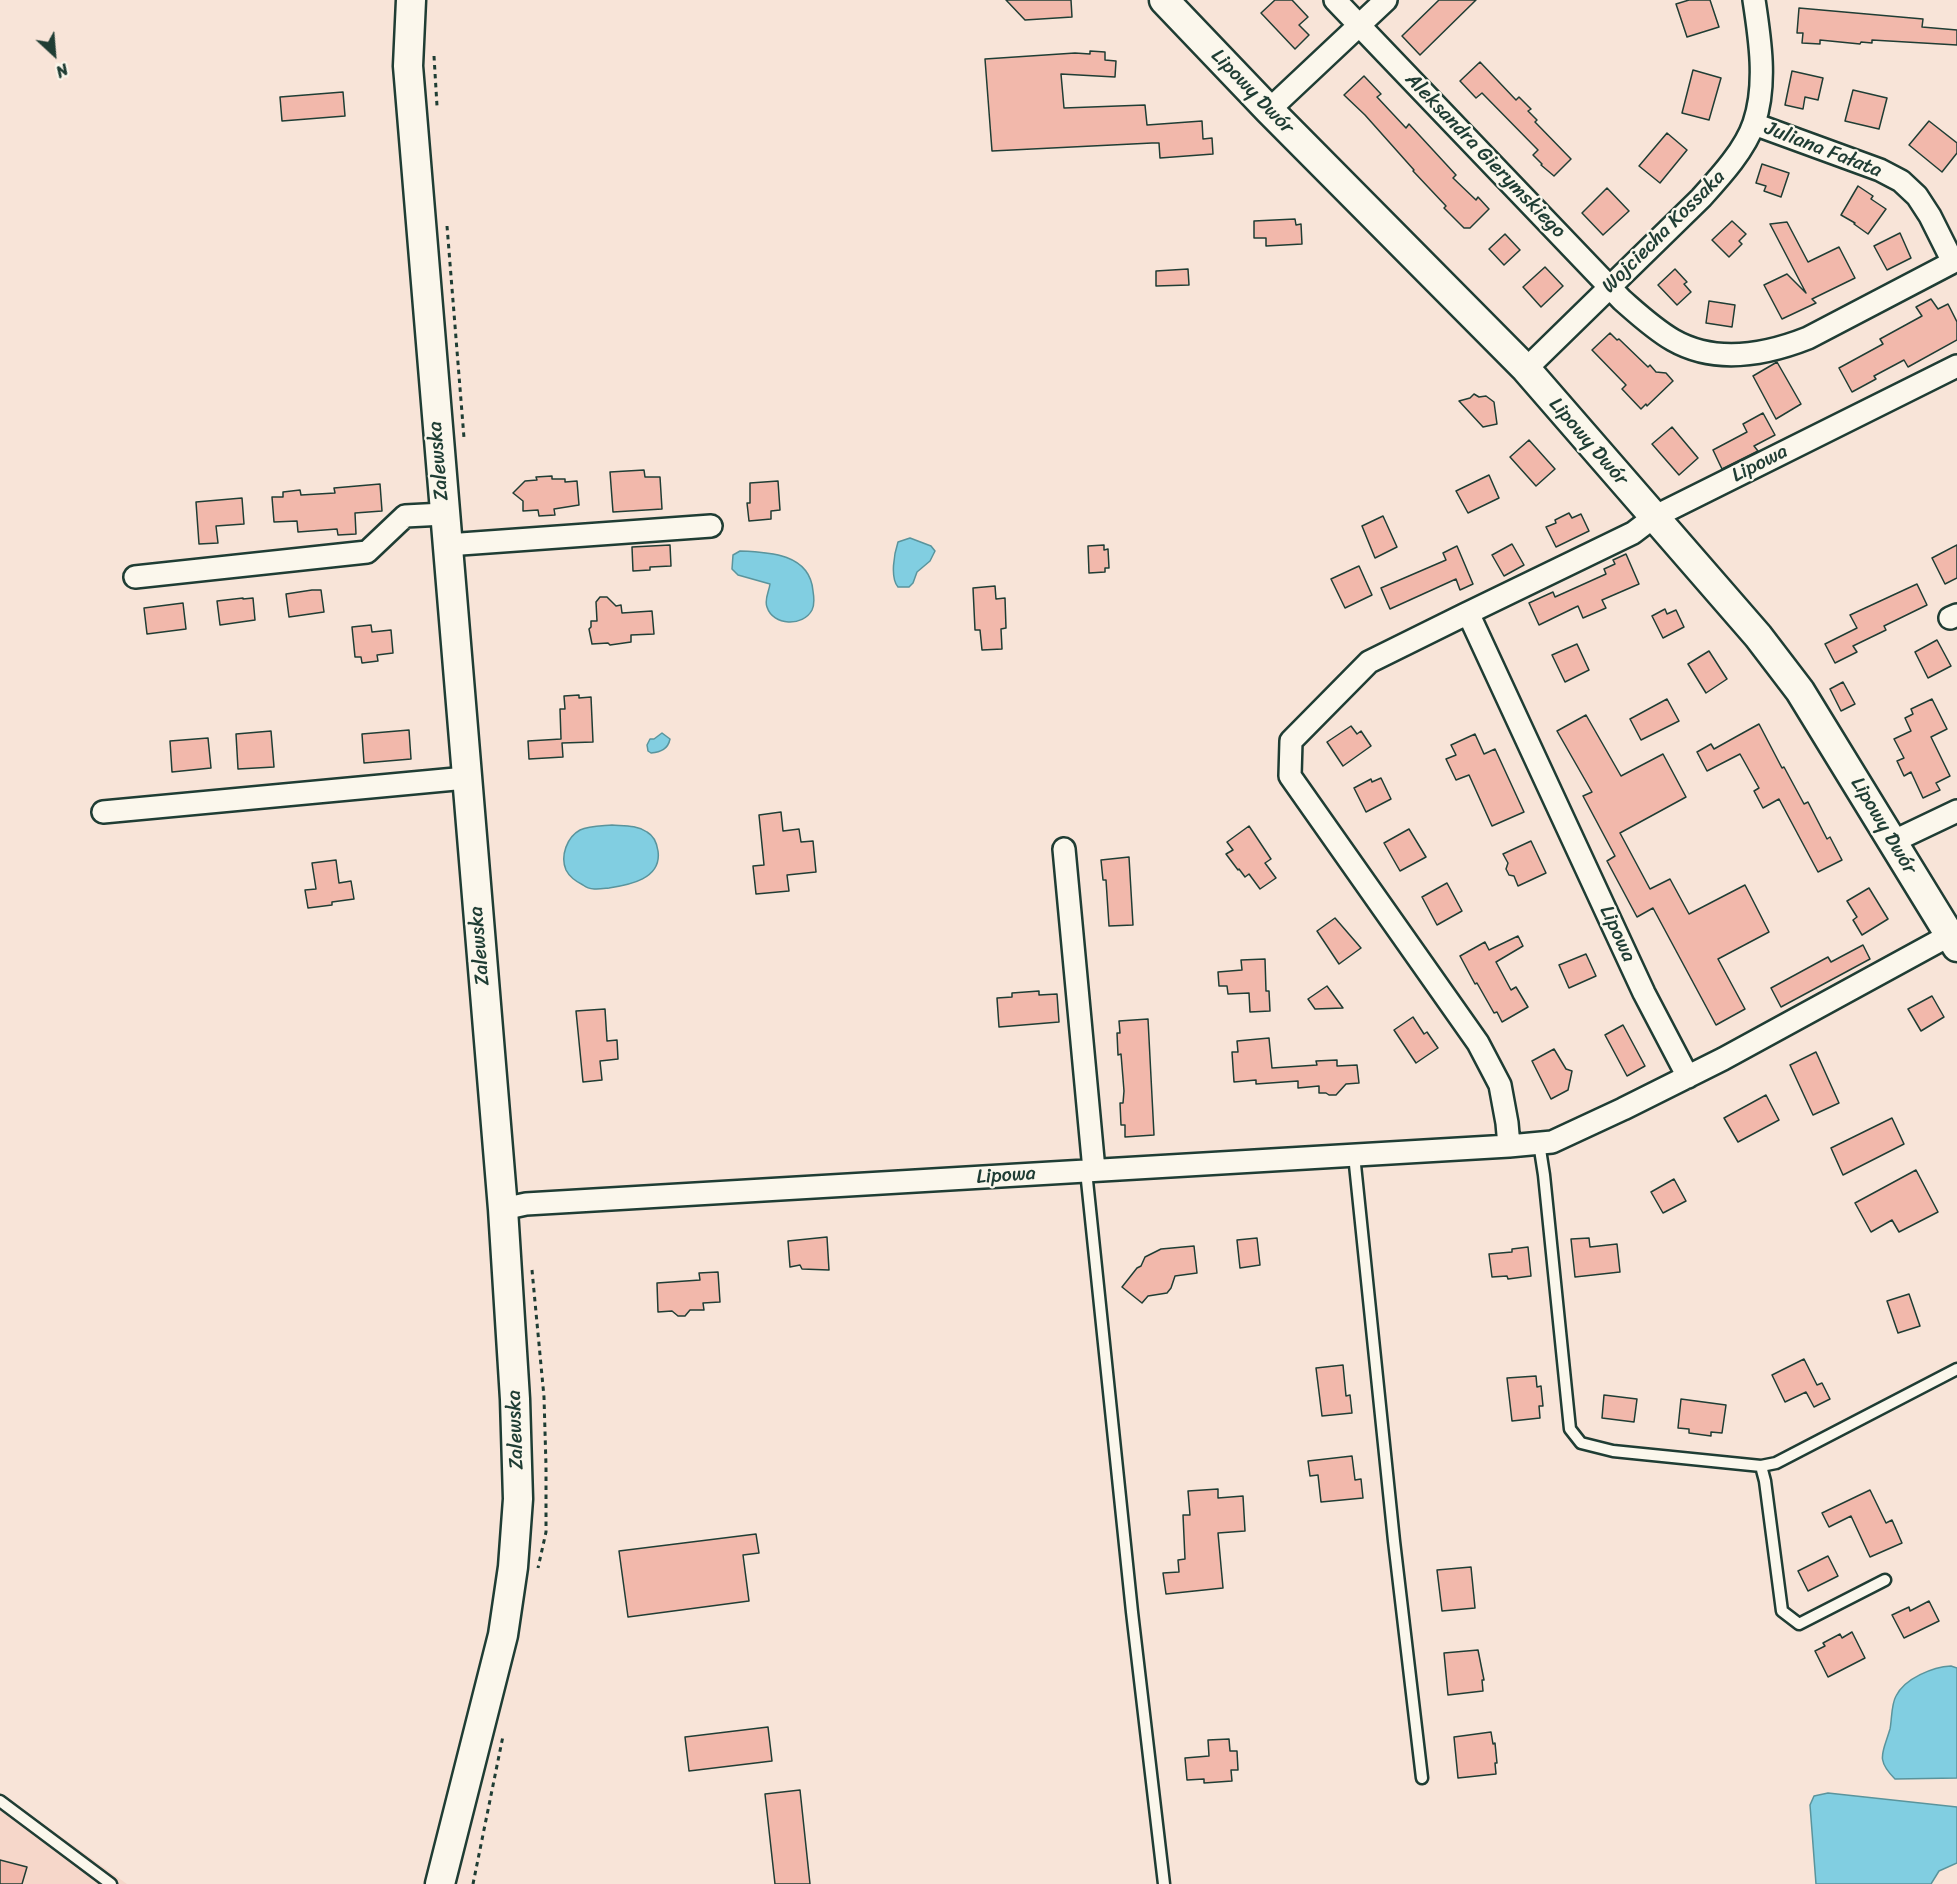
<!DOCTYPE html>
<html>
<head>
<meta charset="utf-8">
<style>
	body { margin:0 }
	#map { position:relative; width:1957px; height:1884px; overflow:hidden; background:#f8e4d8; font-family:Sriracha,sans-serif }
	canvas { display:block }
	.north { position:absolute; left:24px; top:24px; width:60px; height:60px; -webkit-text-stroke:4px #fbf7ec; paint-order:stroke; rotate:154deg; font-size:16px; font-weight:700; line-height:24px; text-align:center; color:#1f3d34 }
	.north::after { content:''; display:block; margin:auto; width:21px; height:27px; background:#1f3d34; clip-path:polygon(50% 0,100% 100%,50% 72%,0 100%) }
</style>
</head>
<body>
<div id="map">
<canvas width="1957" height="1884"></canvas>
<div class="north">N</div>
</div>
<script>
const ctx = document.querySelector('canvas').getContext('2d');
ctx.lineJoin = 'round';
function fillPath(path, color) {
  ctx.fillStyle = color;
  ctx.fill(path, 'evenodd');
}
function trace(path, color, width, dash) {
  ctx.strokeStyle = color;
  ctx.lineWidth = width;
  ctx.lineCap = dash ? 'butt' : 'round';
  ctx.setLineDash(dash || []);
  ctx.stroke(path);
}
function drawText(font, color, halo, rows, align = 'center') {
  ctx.font = font + ' Sriracha,sans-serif';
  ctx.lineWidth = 4.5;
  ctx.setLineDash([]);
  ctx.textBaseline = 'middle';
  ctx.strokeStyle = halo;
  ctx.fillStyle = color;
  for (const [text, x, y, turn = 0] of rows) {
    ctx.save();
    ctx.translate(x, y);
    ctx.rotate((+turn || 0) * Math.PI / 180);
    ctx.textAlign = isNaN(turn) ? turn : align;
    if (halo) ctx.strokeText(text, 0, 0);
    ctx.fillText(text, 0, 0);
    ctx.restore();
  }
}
fillPath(new Path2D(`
	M0 1793 127 1884H0Z`), '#f6d7ca');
const water = new Path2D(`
	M910 538 931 546 935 551 930 561 917 572 913 583 909 587H898C890 578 894 554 898 542Z
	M740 551C770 552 810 554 813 591 814 597 815 604 812 610 803 627 773 626 767 607 764 599 769 592 770 584L738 575 732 569 733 555Z
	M662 733 670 739C668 749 661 752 651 753L648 751 647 745 650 739H654Z
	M612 825C624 826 637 825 647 832 654 836 657 844 658 851 662 879 629 885 609 888 600 889 591 891 583 885 577 882 569 876 566 870 560 856 567 837 580 830 589 826 603 826 612 825Z
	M1951 1666 1957 1668V1778L1895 1779C1875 1759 1883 1753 1890 1729 1892 1719 1891 1705 1896 1696 1905 1678 1933 1667 1951 1666Z
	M1828 1793 1957 1807V1863L1939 1871 1931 1884H1816L1810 1805 1814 1796Z`);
fillPath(water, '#81cee1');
trace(water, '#5a949c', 1.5);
const building = new Path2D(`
	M1006 0H1071L1072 17 1025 20Z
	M1275 0H1292L1308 17 1299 25 1309 35 1295 49 1261 13Z
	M1439 0H1476L1420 55 1402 36Z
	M1689 0H1710L1719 27 1687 37 1676 4Z
	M1799 8 1923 19 1922 27 1957 30V45L1872 40V43L1861 42 1860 44 1820 40V44L1802 43 1803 33H1797Z
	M1090 51 1105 52V60L1116 61 1115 77 1061 74 1064 108 1145 105 1147 125 1202 121 1203 139 1212 138 1213 154 1160 158 1159 143H1152L992 151 985 59 1075 53 1090 54Z
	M1480 62 1516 100 1519 97 1531 109 1528 111 1537 120 1535 122 1571 159 1554 176 1541 165 1542 164 1533 155 1538 150 1482 93 1476 98 1460 81Z
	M1693 70 1721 78 1709 120 1682 113Z
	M1792 71 1823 78 1818 100 1805 97 1803 109 1785 105Z
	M1364 76 1381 94 1377 97 1406 128 1409 124 1456 175 1453 178 1476 200 1478 197 1489 209 1470 228H1464L1444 208 1446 206 1413 171 1414 170 1365 115 1344 95Z
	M1853 90 1887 98 1879 129 1845 121Z
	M343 92 345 116 282 121 280 97Z
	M1929 121 1957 143V153L1942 172 1909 145Z
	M1667 133 1687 150 1660 183 1639 166Z
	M1762 164 1789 173 1781 197 1764 191 1766 186 1756 183Z
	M1858 186 1873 196 1871 199 1886 209 1868 234 1854 224 1855 223 1841 215Z
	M1607 188 1629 211 1603 235 1582 213Z
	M1295 219 1296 225 1301 224 1302 244 1266 246V238H1254V221Z
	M1732 221 1746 234 1739 241 1742 244 1729 257 1712 240Z
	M1787 222 1808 262 1839 247 1855 278 1812 299 1816 303 1782 319 1764 285 1787 274 1806 293 1770 224Z
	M1900 233 1911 258 1887 270 1874 246Z
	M1505 234 1520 250 1504 265 1489 249Z
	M1545 267 1563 286 1541 307 1523 287Z
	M1188 269 1189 285 1156 286V271Z
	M1675 269 1687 282 1684 284 1691 292 1677 305 1658 285Z
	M1931 299 1938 309 1948 304 1957 322V340L1908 367 1904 360 1874 376 1876 379 1852 392 1839 368 1883 344 1880 339 1922 316 1916 307Z
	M1709 301 1735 305 1732 327 1706 323Z
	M1610 333 1617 340 1619 339 1648 367 1650 365 1656 372 1666 373 1673 381 1647 406 1646 404 1641 409 1622 389 1626 385 1592 350Z
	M1777 362 1801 404 1776 419 1753 376Z
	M1474 394 1479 397 1486 396 1494 402 1497 424 1483 427 1459 401 1470 398Z
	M1763 413 1775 435 1754 446 1758 451 1722 469 1713 450 1747 432 1743 424Z
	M1672 427 1698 458 1679 475 1652 444Z
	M1529 440 1555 469 1536 486 1510 457Z
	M644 470 645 477H660L662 509 613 512 610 472Z
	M1489 475 1499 498 1468 513 1456 491Z
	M552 476V479H565V482L577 481 579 505 554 509 555 515 539 516 538 510 523 511V501L513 493 525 481 537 480 536 477Z
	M778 481 780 510 771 511V519L749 521 747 503H750V483Z
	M380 484 382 511 355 513 356 534 338 535 337 529 298 532 297 521 274 522 272 497H283V492L300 490 301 495 335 493 334 488Z
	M242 498 244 524 216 526 218 543 199 544 196 502Z
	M1569 513 1572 518 1581 514 1589 531 1556 547 1546 527 1556 523 1555 520Z
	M1383 516 1397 547 1375 558 1362 526Z
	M1512 544 1524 565 1504 576 1492 555Z
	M670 545 671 566 650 567V570L633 571 632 547Z
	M1104 545V550L1108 549 1109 568H1105V572L1089 573 1088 546Z
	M1957 545V578L1945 584 1932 558Z
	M1457 546 1473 584 1460 590 1456 579 1390 609 1381 588 1446 560 1443 553Z
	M1626 554 1639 584 1602 600 1606 608 1583 618 1578 606 1539 625 1529 603 1553 592 1555 597 1606 574 1604 569 1615 564 1613 560Z
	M1359 566 1372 595 1345 608 1331 579Z
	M1917 584 1927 605 1884 626 1886 630 1853 646 1857 652 1835 663 1825 644 1857 628 1850 615Z
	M995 586 996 599 1005 598 1006 628 1001 629 1002 649 982 650 980 630H975L973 588Z
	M312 590H321L324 612 289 617 286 594Z
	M600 597H607L616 606 621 605 622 613 652 611 654 634 631 635V642L610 645 608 643 592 644 589 629 591 627V621H597L596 602Z
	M243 598V599L253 598 255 620 220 625 217 601Z
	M183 603 186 629 147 634 144 608Z
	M1665 609 1667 614 1676 610 1684 627 1663 638 1652 616Z
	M371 625 372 632 391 630 393 653 377 655 378 661 362 663 361 657H355L352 627Z
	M1937 640 1951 666 1928 678 1915 652Z
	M1577 644 1589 670 1565 682 1552 655Z
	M1709 651 1727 679 1706 693 1688 664Z
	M1843 682 1855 704 1841 711 1830 689Z
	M579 695V698L591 697 593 742 562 743 563 757 529 759 528 741 561 739 560 709H565L564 696Z
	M1667 699 1679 721 1641 740 1630 719Z
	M1932 699 1947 729 1931 737 1950 776 1936 783 1940 790 1923 798 1911 772 1904 776 1897 761 1904 758 1894 739 1911 731 1905 718 1913 714 1911 709Z
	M1586 715 1621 776 1663 754 1686 797 1620 833 1650 889 1670 879 1689 914 1745 885 1769 932 1718 959 1745 1009 1716 1025 1653 908 1637 917 1607 861 1615 856 1583 796 1592 792 1557 731Z
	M1759 724 1782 768 1784 767 1804 804 1808 802 1827 839 1830 837 1842 860 1818 872 1779 799 1763 808 1754 791 1759 788 1740 754 1707 771 1697 752 1711 744 1714 749Z
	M1351 726 1357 734 1361 731 1371 746 1343 766 1327 742Z
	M409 730 411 759 364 763 362 734Z
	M271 731 274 767 238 769 236 734Z
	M1475 734 1484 754 1495 749 1524 812 1492 826 1469 775 1456 780 1446 759 1456 755 1451 745Z
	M208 738 211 768 172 772 170 741Z
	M1381 778 1391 799 1366 812 1354 788 1371 779 1372 782Z
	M781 812 783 831 799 829 801 842 813 841 816 872 787 875 789 891 756 894 753 866 764 865 759 815Z
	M1249 826 1271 859 1265 863 1276 878 1260 889 1249 874 1245 877 1239 869 1238 870 1226 854 1233 850 1227 842Z
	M1409 829 1426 857 1400 871 1384 843Z
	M1531 841 1546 873 1518 886 1514 876 1509 875 1506 869 1508 863 1503 854Z
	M1129 857 1133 925 1109 926 1106 880H1103L1101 860Z
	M336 860 339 883 351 881 354 899 332 902V905L308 908 305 890 316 889 312 863Z
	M1447 883 1462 911 1437 925 1422 897Z
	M1869 888 1888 919 1862 935 1853 920 1857 917 1847 901Z
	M1335 918 1361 948 1339 964 1317 931Z
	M1518 936 1523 946 1496 962 1511 990 1516 987 1528 1007 1502 1022 1497 1012 1494 1013 1477 983 1475 984 1460 956 1485 942 1489 950Z
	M1863 945 1870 959 1781 1007 1771 988 1828 957 1831 962Z
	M1586 954 1596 976 1569 988 1559 965Z
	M1265 959 1266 991H1269L1270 1011 1250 1012 1249 993 1228 994 1227 986H1219L1218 972 1242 970 1241 960Z
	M1327 986 1343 1008 1315 1009 1308 999Z
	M1039 991V995L1057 994 1059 1022 999 1027 997 998 1012 997V993Z
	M1932 996 1944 1017 1921 1031 1908 1009Z
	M605 1009 607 1041 617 1040 618 1059 600 1061 602 1080 583 1082 576 1011Z
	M1413 1017 1424 1034 1427 1032 1438 1048 1416 1063 1394 1030Z
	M1148 1019 1154 1135 1125 1137V1125H1121L1120 1103H1123L1124 1091 1121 1054 1118 1055 1117 1033H1120L1119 1021Z
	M1623 1025 1645 1066 1627 1076 1605 1035Z
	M1269 1038 1272 1068 1317 1065 1316 1061 1337 1060V1066L1357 1065 1359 1083 1346 1084 1336 1095H1329L1326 1093H1319V1086L1298 1088V1081L1256 1084V1080L1234 1082 1232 1052H1238L1237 1041Z
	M1554 1049 1566 1069 1572 1071 1568 1090 1551 1099 1532 1061Z
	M1816 1052 1839 1103 1813 1115 1790 1065Z
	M1766 1095 1779 1120 1738 1142 1724 1118Z
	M1892 1118 1904 1144 1843 1175 1831 1148Z
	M1916 1170 1938 1212 1899 1232 1892 1220 1871 1232 1855 1203Z
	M1674 1179 1686 1201 1663 1213 1651 1192Z
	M827 1237 829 1270 802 1269 800 1265 790 1267 788 1241Z
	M1257 1238 1260 1265 1240 1268 1237 1240Z
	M1589 1238 1590 1247 1617 1244 1620 1272 1575 1277 1571 1239Z
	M1194 1246 1197 1273 1175 1276 1171 1288 1167 1293 1148 1296 1142 1303 1122 1287 1137 1268 1141 1266 1145 1257 1161 1249Z
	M1528 1247 1531 1276 1508 1279 1507 1276 1492 1277 1489 1254 1512 1252V1249Z
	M718 1272 720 1302 703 1303 704 1310H690L685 1316H678L672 1311 658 1312 657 1283 700 1280 699 1273Z
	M1909 1294 1920 1326 1898 1333 1887 1301Z
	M1804 1359 1817 1385 1822 1383 1830 1399 1814 1407 1806 1392 1785 1402 1772 1375Z
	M1343 1365 1346 1396 1350 1395 1352 1413 1322 1416 1316 1368Z
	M1536 1376 1537 1387 1541 1386 1543 1406H1539L1540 1418 1512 1421 1507 1378Z
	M1604 1395 1637 1399 1634 1422 1602 1418Z
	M1681 1399 1726 1405 1722 1433 1711 1432V1436L1689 1433V1429L1678 1428Z
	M1352 1456 1355 1480 1361 1479 1363 1498 1321 1502 1318 1475 1310 1476 1308 1461Z
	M1218 1489V1498L1243 1496 1245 1531 1218 1533 1223 1588 1166 1594 1163 1573 1179 1572 1178 1560 1185 1559 1183 1515H1190L1188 1491Z
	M1870 1490 1886 1523 1892 1520 1902 1543 1870 1557 1851 1516 1829 1527 1822 1513Z
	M756 1534 759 1553 743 1555 749 1601 628 1617 619 1551Z
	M1828 1556 1838 1576 1808 1591 1798 1571Z
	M1471 1567 1475 1608 1442 1611 1437 1570Z
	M1929 1601 1939 1621 1904 1638 1892 1615 1909 1607 1910 1611Z
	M1852 1632 1865 1658 1828 1677 1815 1651 1825 1646 1823 1643 1840 1634 1842 1638Z
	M1478 1650 1484 1680H1482L1483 1691 1448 1695 1444 1653Z
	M768 1727 772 1761 689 1771 685 1737Z
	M1491 1732 1493 1744 1495 1743 1497 1763H1495L1496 1774 1458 1778 1454 1737Z
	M1229 1739 1230 1751H1237L1238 1770H1231L1232 1781 1204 1783V1779L1187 1780 1185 1758 1209 1756 1208 1740Z
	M800 1790 810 1884H775L765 1794Z
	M0 1860 27 1867 22 1884H0Z`);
fillPath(building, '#f2b8ab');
trace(building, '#1f3d34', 1.5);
const lane = new Path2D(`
	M1539 1143 1544 1175 1570 1429 1581 1443 1613 1451 1761 1466 1765 1481 1782 1611 1799 1624 1885 1580
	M1354 1155 1394 1541 1422 1778
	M1086 1171 1132 1612 1164 1884
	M1761 1466 1776 1463 1957 1369
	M0 1801 111 1884`);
const street = new Path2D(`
	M1335 0 1622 300C1638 314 1654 329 1673 340 1715 364 1765 355 1808 338L1957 260
	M1269 110 1386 0
	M1754 124 1880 170 1901 181 1917 196 1930 216 1953 262
	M1526 369 1701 198C1720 177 1745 150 1754 123 1767 85 1760 39 1754 0
	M447 545 711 526
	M135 577 367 552 405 516 444 514
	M1468 613 1369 662 1291 741 1290 776 1478 1043 1500 1085 1507 1123 1509 1146
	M1950 618 1957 615
	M103 812 466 778
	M1892 842 1957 811
	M1064 849 1094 1170
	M1688 1077 1644 993 1468 613 1633 533 1654 517 1957 366
	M503 1209 526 1204 1509 1146 1552 1142 1623 1109 1723 1059 1950 935`);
const secondary = new Path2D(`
	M411 0 408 66 503 1209 515 1399 518 1499 513 1567 503 1635 440 1884
	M1164 0 1269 110 1526 369 1758 636 1800 691 1957 947`);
trace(lane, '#1f3d34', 15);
trace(street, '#1f3d34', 26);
trace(secondary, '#1f3d34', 33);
trace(new Path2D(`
	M434 56 437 106
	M447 226 464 438
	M532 1270 544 1397 546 1466V1532L538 1568
	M473 1884 503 1736`), '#1f3d34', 3, [4.5, 4.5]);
trace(lane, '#fbf7ec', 10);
trace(street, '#fbf7ec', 21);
trace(secondary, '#fbf7ec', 28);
drawText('20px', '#1f3d34', '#fbf7ec', [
	["Lipowy Dwór",1252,92,46],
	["Juliana Fałata",1823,150,21],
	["Aleksandra Gierymskiego",1485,156,46],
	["Wojciecha Kossaka",1664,232,-45],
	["Lipowy Dwór",1588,442,49],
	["Zalewska",439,461,-95],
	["Lipowa",1760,464,-27],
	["Lipowy Dwór",1883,826,59],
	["Lipowa",1617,934,65],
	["Zalewska",480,946,-95],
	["Lipowa",1006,1176,-4],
	["Zalewska",516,1430,-92]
]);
</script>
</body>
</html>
